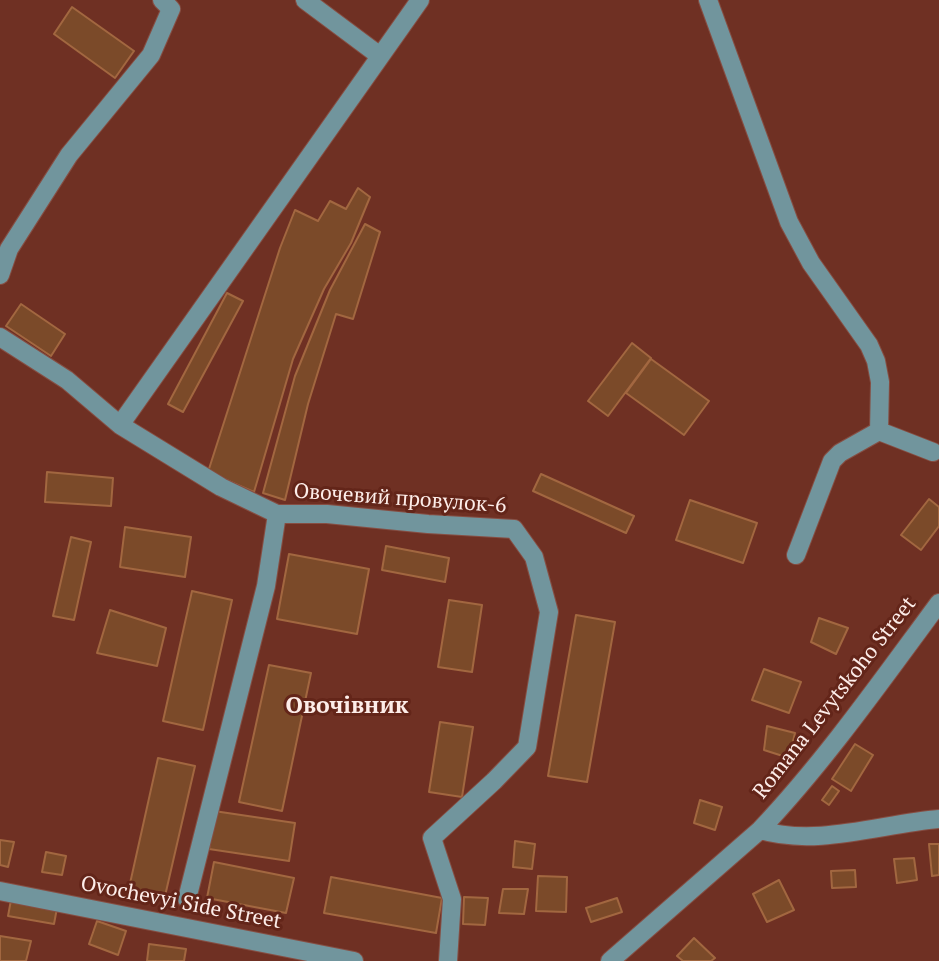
<!DOCTYPE html>
<html>
<head>
<meta charset="utf-8">
<style>
	body { margin:0 }
	canvas { display:block; background:#6f3023 }
</style>
</head>
<body>
<canvas width="939" height="961"></canvas>
<script>
const ctx = document.querySelector('canvas').getContext('2d');
ctx.lineJoin = 'round';
function fillPath(path, color) {
  ctx.fillStyle = color;
  ctx.fill(path, 'evenodd');
}
function trace(path, color, width, dash) {
  ctx.strokeStyle = color;
  ctx.lineWidth = width;
  ctx.lineCap = dash ? 'butt' : 'round';
  ctx.setLineDash(dash || []);
  ctx.stroke(path);
}
function drawText(font, color, halo, rows, align = 'center') {
  ctx.font = font + ' "PT Serif",serif';
  ctx.lineWidth = 6;
  ctx.setLineDash([]);
  ctx.textBaseline = 'middle';
  ctx.strokeStyle = halo;
  ctx.fillStyle = color;
  for (const [text, x, y, turn = 0] of rows) {
    ctx.save();
    ctx.translate(x, y);
    ctx.rotate((+turn || 0) * Math.PI / 180);
    ctx.textAlign = isNaN(turn) ? turn : align;
    if (halo) ctx.strokeText(text, 0, 0);
    ctx.fillText(text, 0, 0);
    ctx.restore();
  }
}
const building = new Path2D(`
	M72 7 134 51 115 78 54 34Z
	M358 188 370 197 351 243 324 289 293 359 254 492 208 472 280 248 295 210 318 221 330 201 346 209Z
	M365 224 380 232 353 319 336 314 308 404 285 500 263 493 295 376 330 290Z
	M227 293 243 301 183 412 168 404Z
	M21 304 65 334 51 356 6 326Z
	M632 343 651 358 608 416 588 401Z
	M651 359 709 401 684 435 626 393Z
	M47 472 113 478 111 506 45 502Z
	M541 474 634 516 626 533 533 491Z
	M929 499 939 507V526L921 550 901 535Z
	M690 500 757 523 743 563 676 540Z
	M125 527 191 537 185 577 120 567Z
	M71 537 91 542 74 620 53 616Z
	M386 546 449 558 445 582 382 570Z
	M289 554 369 569 357 634 277 619Z
	M192 591 232 600 203 730 163 721Z
	M449 600 482 605 472 672 438 667Z
	M110 610 166 628 157 666 97 653Z
	M576 615 615 622 587 782 548 776Z
	M819 618 848 628 836 654 811 642Z
	M269 665 311 673 282 811 239 802Z
	M764 669 801 682 789 713 752 700Z
	M440 722 473 727 462 797 429 792Z
	M767 726 795 733 789 758 764 750Z
	M855 744 873 755 851 791 832 779Z
	M158 758 195 766 165 896 129 888Z
	M832 786 839 791 829 805 822 800Z
	M700 800 722 807 715 830 694 823Z
	M214 811 295 823 289 861 209 849Z
	M0 840 14 842 8 867 0 865Z
	M515 841 535 844 532 869 513 867Z
	M929 844H939V875L932 876Z
	M46 852 66 856 62 875 42 872Z
	M914 858 917 880 897 883 894 859Z
	M214 862 294 878 286 913 207 898Z
	M855 870 856 887 832 888 831 871Z
	M538 876 567 877 566 912 536 911Z
	M331 877 442 898 436 933 324 913Z
	M779 880 794 910 767 922 753 894Z
	M503 889H528L524 914 499 913Z
	M464 897 488 898 485 925 463 924Z
	M617 898 622 912 591 922 586 908Z
	M11 900 57 908 54 924 8 916Z
	M97 921 126 931 118 955 89 944Z
	M0 936 31 941 26 961H0Z
	M694 938 715 958 711 961H683L677 956Z
	M149 944 186 949 184 961H147Z`);
fillPath(building, '#7b4a29');
trace(building, '#a26740', 2);
const minor = new Path2D(`
	M305 0 380 56
	M708 0 789 222 811 263 869 345 876 361 880 382 879 431 933 452
	M0 275 9 249 69 155 151 55 171 9 162 0
	M0 337 67 380 120 425 221 487 277 514H327L428 524 514 529 534 557 549 612 527 747 494 781 432 838 452 899 448 961
	M120 425 420 0
	M796 555 832 461 840 453 879 431
	M760 830C817 847 881 824 939 819
	M0 891 354 961
	M187 899 266 586 277 514
	M610 961 760 830C826 760 882 680 939 603`);
trace(minor, '#864e43', 20);
trace(minor, '#71959d', 18);
drawText('21px', '#fdede9', '#632519', [
	["Овочевий провулок-6",400,499,4],
	["Romana Levytskoho Street",835,698,-52],
	["Ovochevyi Side Street",181,903,11]
]);
drawText('bold 23px', '#fdede9', '#632519', [
	["Овочівник",347,706]
]);
</script>
</body>
</html>
